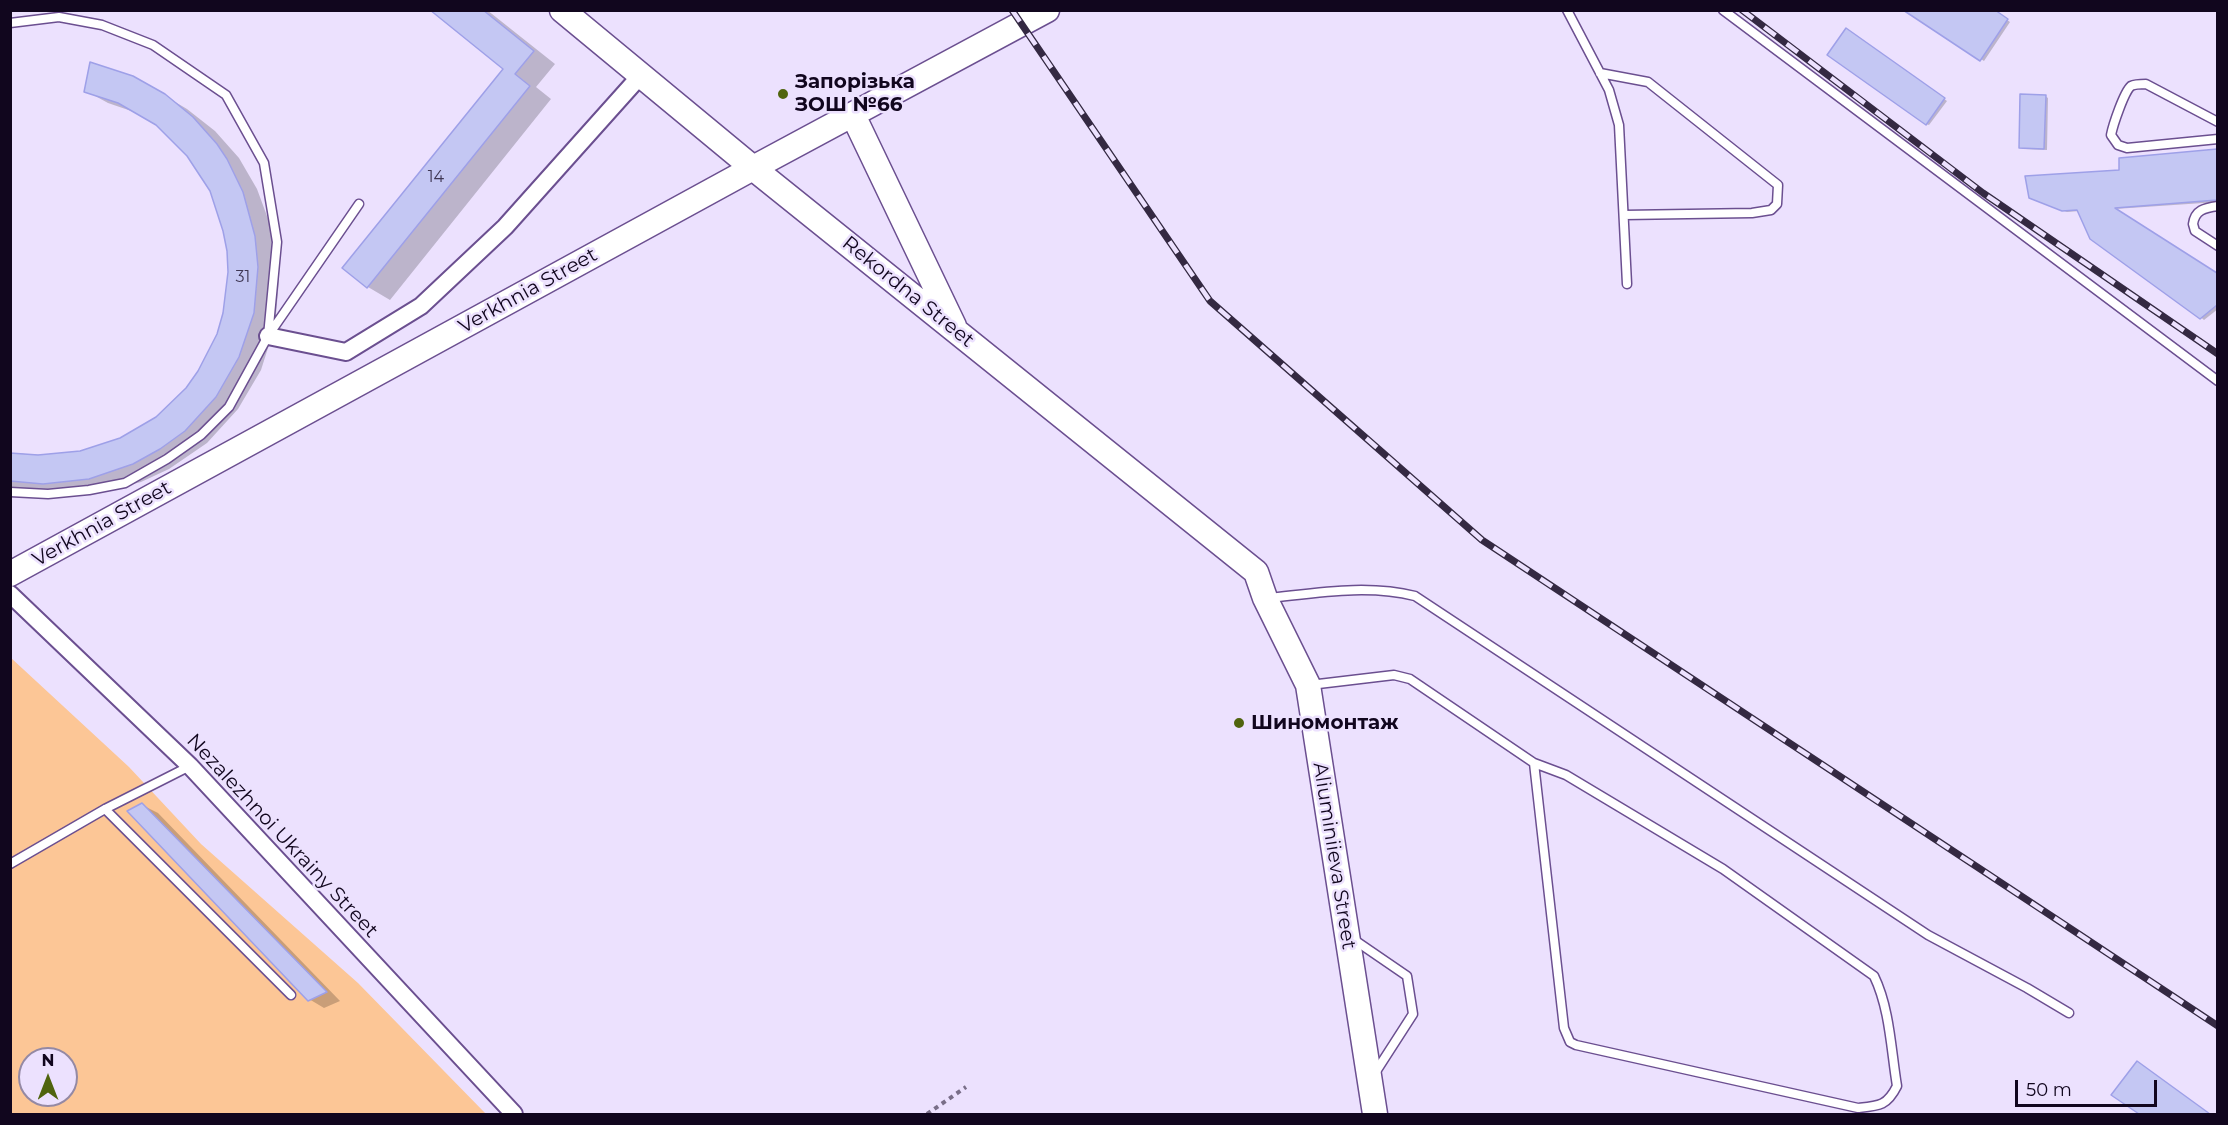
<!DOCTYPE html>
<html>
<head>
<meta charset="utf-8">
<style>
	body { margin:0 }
	#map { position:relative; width:2228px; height:1125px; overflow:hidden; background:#ece1fe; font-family:Montserrat,sans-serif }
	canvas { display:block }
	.frame { position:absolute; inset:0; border:12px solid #11061e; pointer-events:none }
	.north { position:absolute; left:18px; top:1047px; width:60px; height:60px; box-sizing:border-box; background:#ece1fe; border:2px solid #9489a4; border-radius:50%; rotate:0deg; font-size:16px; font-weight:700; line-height:24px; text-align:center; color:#11061e }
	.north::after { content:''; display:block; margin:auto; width:21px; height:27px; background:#50640e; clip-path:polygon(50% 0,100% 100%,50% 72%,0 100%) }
	.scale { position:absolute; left:2015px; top:1080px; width:142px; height:27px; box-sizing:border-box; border:3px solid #11061e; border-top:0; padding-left:8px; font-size:18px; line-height:21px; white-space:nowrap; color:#11061e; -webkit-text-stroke:4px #ece1fe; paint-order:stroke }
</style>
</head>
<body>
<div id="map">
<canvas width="2228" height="1125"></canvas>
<div class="frame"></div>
<div class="north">N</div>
<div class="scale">50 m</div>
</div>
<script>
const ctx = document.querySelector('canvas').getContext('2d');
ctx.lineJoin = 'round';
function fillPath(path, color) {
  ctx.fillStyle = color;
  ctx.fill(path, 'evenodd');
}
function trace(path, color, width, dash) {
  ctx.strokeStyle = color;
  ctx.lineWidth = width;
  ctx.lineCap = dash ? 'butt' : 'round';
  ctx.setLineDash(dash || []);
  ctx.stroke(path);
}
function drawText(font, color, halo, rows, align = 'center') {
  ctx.font = font + ' Montserrat,sans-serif';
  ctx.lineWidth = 5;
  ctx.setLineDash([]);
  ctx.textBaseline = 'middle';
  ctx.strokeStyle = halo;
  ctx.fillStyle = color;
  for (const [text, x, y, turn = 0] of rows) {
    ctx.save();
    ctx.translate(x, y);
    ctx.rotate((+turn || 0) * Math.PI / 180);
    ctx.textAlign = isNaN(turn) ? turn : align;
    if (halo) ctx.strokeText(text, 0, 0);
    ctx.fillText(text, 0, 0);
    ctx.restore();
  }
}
fillPath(new Path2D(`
	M10 657 129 767 201 844 358 983 486 1114H11ZM30 1059H66V1095H30Z`), '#fcc696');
fillPath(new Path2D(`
	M432 10H487L555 64 536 87 551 99 390 300 368 287 344 268 505 69Z
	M1906 10H1993L2010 22 1984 61Z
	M1850 32 1947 101 1929 125 1926 124Z
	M133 77 187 109 215 131 239 158 257 189 274 235 279 280 275 326 261 370 238 409 207 443 169 469 141 482 97 493 66 496 21 490 10 487V453L59 456 101 447 139 430 157 418 187 389 210 353 224 314 229 272 225 230 211 191 189 155 157 124 140 114 108 103 86 91Z
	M2045 96 2048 98 2047 150 2023 149 2020 147Z
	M2218 150V202L2115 209 2218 274V309L2204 320 2080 211 2067 212 2034 200 2121 171V159Z
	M142 805 158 813 340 1001 324 1008 309 999Z
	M2140 1064 2209 1114H2141L2114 1094Z`), '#0003');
const building = new Path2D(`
	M430 10H483L534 51 515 74 530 86 367 288 342 268 503 69Z
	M1903 10H1995L2008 19 1980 61Z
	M1846 28 1945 98 1926 125 1827 55Z
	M90 62 133 76 165 94 193 117 217 144 227 159 243 192 255 236 258 267 254 313 239 357 216 397 185 431 160 449 133 464 89 479 43 484 10 481V453L38 455 80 451 120 438 156 417 186 388 198 371 217 334 223 313 228 272 227 251 223 231 210 191 187 156 156 125 118 103 84 92Z
	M2020 94 2046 95 2044 149 2019 148Z
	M2217 149V200L2115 208 2217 273V305L2200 319 2090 239 2077 210 2062 211 2029 198 2025 176 2119 170V158Z
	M142 803 327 992 308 1001 127 811Z
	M2137 1061 2210 1114H2139L2111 1095Z`);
fillPath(building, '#c4c7f3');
trace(building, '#9ea0e8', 1.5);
const lane = new Path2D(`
	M1567 10 1609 90 1619 125 1627 284
	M1723 10 2218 381
	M10 23 59 17 102 25 153 45 226 95 264 163 277 242 268 336 229 407 201 435 167 459 125 483 89 490 48 494 10 492
	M1600 73 1648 82 1778 185 1777 204 1771 210 1752 213 1624 215
	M2218 122 2146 84C2141 84 2135 84 2131 86 2124 92 2113 125 2111 135L2118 145 2127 148 2218 139
	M2218 206C2204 208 2195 210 2193 224L2195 231 2218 246
	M268 336 359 204
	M1269 598C1317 593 1367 584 1415 596L1928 935 2027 988 2069 1013
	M1310 685 1394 675 1410 679 1534 763 1564 1028 1570 1042 1576 1045 1858 1108C1879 1106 1887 1106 1897 1086 1891 1050 1890 1009 1874 976L1723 869 1566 775 1534 763
	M105 809 291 995
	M10 864 105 809 190 766
	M1353 939 1407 976 1413 1014 1375 1073`);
const street = new Path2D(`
	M268 336 346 352 421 306 505 227 641 75
	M10 594 190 766 514 1114`);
const secondary = new Path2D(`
	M562 10 753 168 1256 572 1265 598 1308 685 1375 1114
	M853 115 954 326
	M10 574 753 168 1047 10`);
trace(lane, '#6b4f90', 11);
trace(street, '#6b4f90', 20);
trace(secondary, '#6b4f90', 27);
trace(new Path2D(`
	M927 1114 966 1087`), '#796e88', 4, [4.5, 4.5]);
trace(lane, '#fff', 8);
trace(street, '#fff', 16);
trace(secondary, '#fff', 24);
const rail = new Path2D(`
	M1012 10 1210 301 1482 540 2218 1026
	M1742 10 1983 193 2218 354`);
trace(rail, '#342942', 7);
trace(rail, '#ece1fe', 4.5, [14]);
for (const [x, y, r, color] of [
	[783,94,6,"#50640e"],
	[1239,723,6,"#50640e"]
]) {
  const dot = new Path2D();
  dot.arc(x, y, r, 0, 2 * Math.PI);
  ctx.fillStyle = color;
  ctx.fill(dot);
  trace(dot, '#ece1fe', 2);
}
drawText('16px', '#3e3653', null, [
	["14",436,177],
	["31",243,277]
]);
drawText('bold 20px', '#11061e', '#ece1fe', [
	["Запорізька",795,82],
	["ЗОШ №66",795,105],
	["Шиномонтаж",1251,723]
], 'left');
drawText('20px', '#11061e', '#ece1fe', [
	["Verkhnia Street",528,291,-29],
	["Rekordna Street",908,292,39],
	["Verkhnia Street",102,524,-29],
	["Nezalezhnoi Ukrainy Street",282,836,47],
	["Aliuminiieva Street",1334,856,81]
]);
</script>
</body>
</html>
